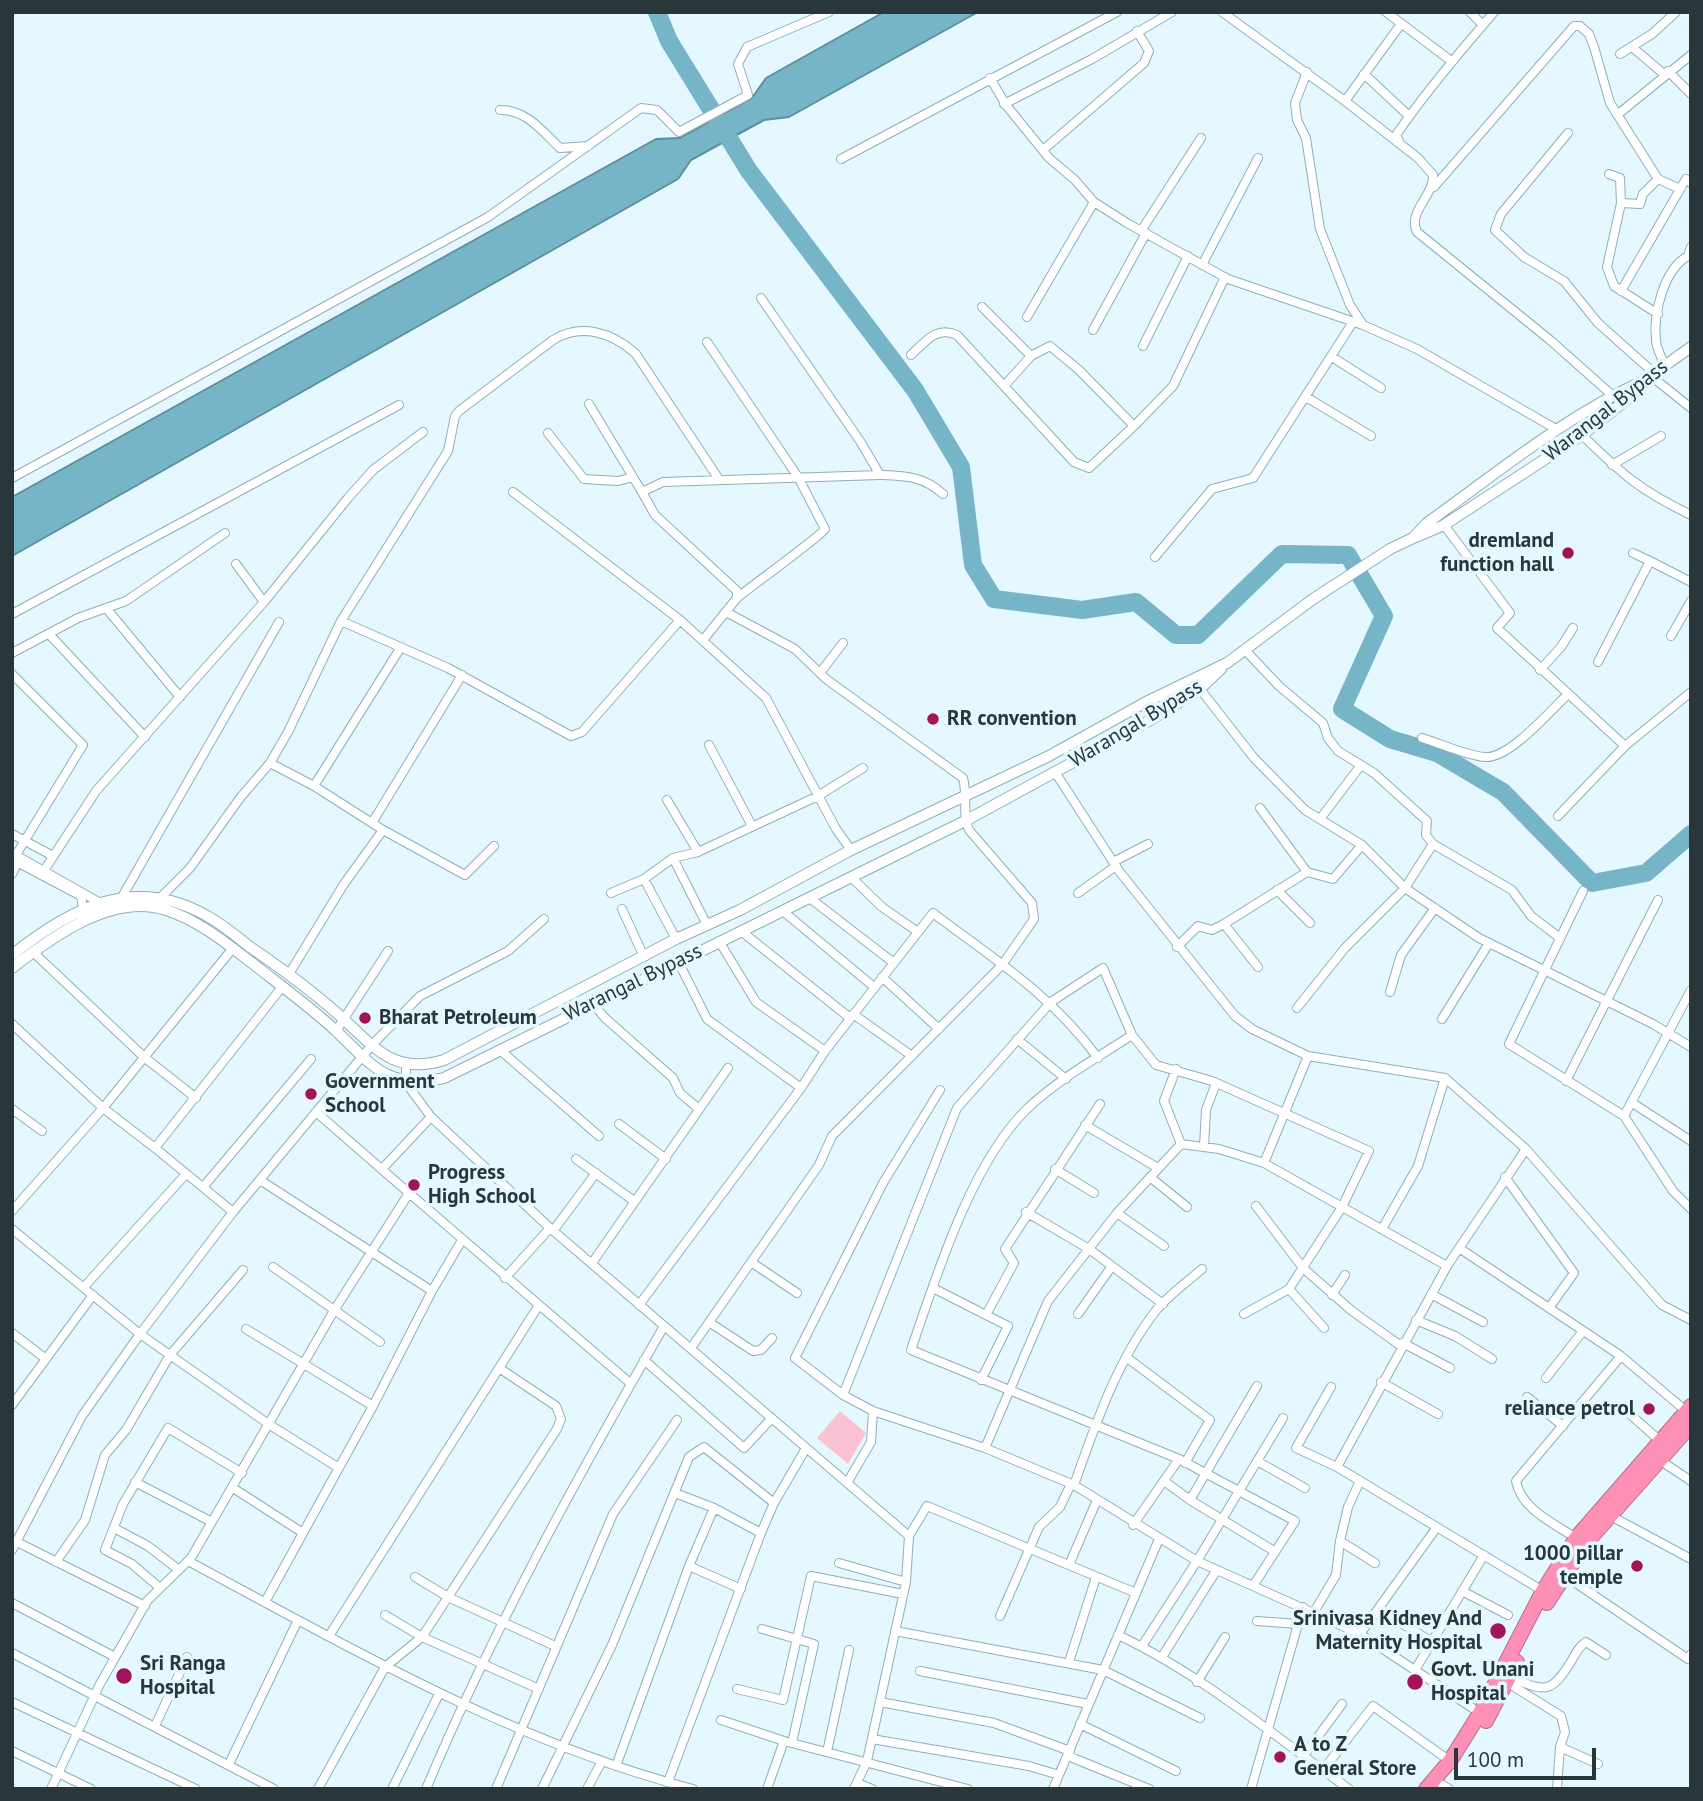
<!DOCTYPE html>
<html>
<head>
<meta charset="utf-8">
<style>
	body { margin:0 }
	#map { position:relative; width:1703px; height:1801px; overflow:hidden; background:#e5f8ff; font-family:"PT Sans",sans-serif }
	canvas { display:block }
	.frame { position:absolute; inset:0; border:14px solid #29363a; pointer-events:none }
	.scale { position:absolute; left:1454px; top:1748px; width:142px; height:32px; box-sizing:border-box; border:4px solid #29363a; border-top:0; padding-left:9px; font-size:21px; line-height:24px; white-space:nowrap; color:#29363a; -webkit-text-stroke:5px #e5f8ff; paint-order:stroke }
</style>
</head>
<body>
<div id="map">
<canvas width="1703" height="1801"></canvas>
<div class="frame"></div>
<div class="scale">100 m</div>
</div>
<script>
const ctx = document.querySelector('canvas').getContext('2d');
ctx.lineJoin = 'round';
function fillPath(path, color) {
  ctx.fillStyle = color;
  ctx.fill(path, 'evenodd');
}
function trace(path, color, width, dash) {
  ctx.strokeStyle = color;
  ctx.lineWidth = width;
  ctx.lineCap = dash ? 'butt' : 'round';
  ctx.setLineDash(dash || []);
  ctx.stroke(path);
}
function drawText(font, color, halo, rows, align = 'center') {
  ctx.font = font + ' "PT Sans",sans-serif';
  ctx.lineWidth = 7;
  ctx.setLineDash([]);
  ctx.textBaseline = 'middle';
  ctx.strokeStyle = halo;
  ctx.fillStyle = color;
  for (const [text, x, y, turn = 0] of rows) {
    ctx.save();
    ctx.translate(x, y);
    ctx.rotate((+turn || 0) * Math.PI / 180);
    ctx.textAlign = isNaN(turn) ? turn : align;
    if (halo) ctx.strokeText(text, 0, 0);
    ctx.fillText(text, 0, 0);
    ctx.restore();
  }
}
fillPath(new Path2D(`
	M840 1411 866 1433 848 1464 817 1438Z`), '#fac3d4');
const water = new Path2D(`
	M884 12H978L789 117 764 120 691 160 678 179 12 556V497L656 139 680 138 752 98 766 78Z`);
fillPath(water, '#75b5c7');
trace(water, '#5e8f9d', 2);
trace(new Path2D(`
	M657 12 669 41 749 171 915 390 961 467 973 565 994 599 1082 610 1136 602 1176 635H1198L1282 554 1348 555 1384 616 1342 709 1390 739 1437 753 1503 792 1592 883 1646 873 1691 834`), '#75b5c7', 18);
const street = new Path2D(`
	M1222 12 1345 101
	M1386 12 1450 60
	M1401 24 1345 101 1418 158 1433 175C1434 196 1407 212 1417 232L1550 340 1612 395
	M1483 25 1494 12
	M1632 47 1665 75
	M1620 54 1652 34 1676 12
	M1668 71 1691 94
	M1307 72 1295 103 1297 120 1306 138 1320 229 1350 305 1363 325
	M1364 74 1409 116
	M990 78 1006 105 1049 158 1075 180 1094 202 1127 223 1228 279 1363 325 1417 349 1556 429
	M1004 104 1092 59 1172 12
	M500 110C527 110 542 131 560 148L588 146
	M1617 115 1691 55
	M1568 133 1501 214 1495 230 1524 257 1564 281 1598 323 1654 373
	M1399 141 1396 135C1423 96 1452 61 1483 25L1470 12
	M1043 150 1144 63 1149 51 1137 31
	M841 159 1117 12
	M1609 174 1620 178 1621 203 1607 267 1614 286 1658 314
	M1434 187 1574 26H1580L1589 34 1594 47 1610 103 1658 179
	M1621 203 1640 204 1643 194 1658 179 1680 189
	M1141 231 1201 138
	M1202 265 1258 158
	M1621 291 1686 179 1691 183
	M982 307 1031 356
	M1027 317 1094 202
	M1093 330 1146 233
	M707 342 798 477 825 529C821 536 750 587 737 598
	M1143 346 1188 256
	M911 355C926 341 936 326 957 335L1074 462 1089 468 1134 426
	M1332 357 1381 388
	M1665 366C1662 358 1656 348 1656 340 1653 313 1664 269 1688 256L1691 247
	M1651 376 1691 408
	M1005 385 1031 356 1050 346 1079 370 1134 426 1173 386 1225 277
	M1306 397 1371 436
	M589 404 642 492
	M548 433 584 479 618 481 633 477
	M1582 435C1622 474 1639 490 1691 515
	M1612 465 1661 436
	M880 475C906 476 923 476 943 494
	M12 478 488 217 641 108 657 110 679 132 748 95 738 64 747 47 829 12
	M513 492 680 620 766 698 836 829 851 850
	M1444 525 1510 613 1497 628 1625 746 1691 692
	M1633 553 1650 561
	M1155 557 1212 489 1253 478 1353 322
	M236 564 264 602
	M106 608 180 697
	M12 614 399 405
	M341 621 448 668 571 736 582 732 680 620
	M49 634 145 737
	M1671 636 1691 601
	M703 640 737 598V591L655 515 642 492 663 482 880 475 860 441 761 298
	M1246 651 1279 686 1323 723 1328 738 1338 751 1374 773 1427 821 1426 835 1433 844
	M12 653 78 618 126 601 225 533
	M1598 662 1650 561 1691 582
	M1540 670 1561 647 1573 628
	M820 673 843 643
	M12 674 83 745 16 855
	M1200 689 1254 758 1305 810 1362 845 1405 888 1479 938 1653 1024 1691 1047
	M1422 738C1442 744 1464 755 1485 757 1509 759 1549 712 1566 696
	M709 745 752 826
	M270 763 314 786 383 830 344 884 289 974
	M1055 772 1119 871 1235 1016 1252 1029 1308 1056 1445 1078 1526 1149 1662 1305 1691 1320
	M314 786 401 647
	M667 800 698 852 818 796 863 768
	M1260 808 1307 872
	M1558 816 1625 746
	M1320 819 1361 765
	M372 823 462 675
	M383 830 465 875 494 846
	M12 834 53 856
	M12 853 104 905
	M673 858 707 925
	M15 861 81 896 84 913
	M1113 862 1148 844
	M45 869 96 791 264 602 348 498 373 470 423 432
	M12 874 18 862
	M852 878 882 907 918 932
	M644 879 676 939
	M1277 890 1310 923
	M1583 891 1509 1044 1624 1116 1673 1191 1691 1209
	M611 893 644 879 673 858 698 852
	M1078 893 1116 866
	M122 897 279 622
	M159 899 190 868 240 798 270 763 288 732 341 621 448 451 455 416 459 411 553 340C581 323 612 332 636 354L718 478
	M811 899 894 963
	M622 909 644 957
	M784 912 874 987
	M741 931 850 1018
	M719 941 756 1002 825 1051
	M1177 947 1198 926 1212 930 1224 924
	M33 952 144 1057 196 1098
	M678 961 707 1019 801 1088
	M1258 967 1224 924 1307 872 1333 879 1362 845
	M882 977 939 1029
	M1390 992 1401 955 1435 908
	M592 1003 605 1018 673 1078 680 1093 699 1109
	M1297 1008 1345 948 1405 888 1433 844 1512 890 1531 916 1560 938
	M853 1014 912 1056
	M1442 1019 1489 943
	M12 1024 103 1108 155 1148
	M336 1031 388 951
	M1132 1035C1097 1058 1057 1080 1027 1109 971 1163 936 1277 911 1350L1179 1459 1295 1521 1253 1586
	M1017 1039 1066 1079
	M500 1050 599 1136
	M406 1066V1083L431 1117 550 1228 909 1536 906 1582 867 1761 854 1789
	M1176 1069 1164 1101 1181 1144
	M1566 1081 1658 900
	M940 1090 883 1183 795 1358 843 1395 873 1411 985 1448 1074 1485 1197 1561 1360 1634 1480 1713
	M1631 1102 1691 1141
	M12 1109 42 1131
	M1624 1116 1691 990
	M619 1124 666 1159
	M1085 1125 1158 1168
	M1204 1147 1206 1110 1216 1083
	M576 1159 634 1201
	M1264 1163 1308 1056
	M382 1169 431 1117
	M1055 1169 1094 1193
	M1150 1177 1187 1207
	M1505 1177 1574 1273 1549 1308
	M260 1180 432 1291
	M204 1186 311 1059
	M409 1193 630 1383
	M1256 1206 1303 1268 1352 1311 1401 1346
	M12 1211 103 1108 233 948
	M233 1212 155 1148 282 987
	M1026 1212 1089 1249 1163 1304
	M1117 1213 1164 1246
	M12 1229 140 1334 82 1416 12 1550
	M1382 1229 1418 1166 1445 1078
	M553 1231 596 1173
	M1459 1248 1621 1356 1686 1411
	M751 1262 797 1293
	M592 1263 728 1068
	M273 1267 380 1342
	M505 1278 550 1228
	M84 1287 186 1174
	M933 1288 986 1315
	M1289 1289 1324 1328
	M1431 1294 1483 1322
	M1332 1295 1345 1275
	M639 1305 801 1088 825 1051 933 913C995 960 1051 994 1098 1058
	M1078 1314 1112 1266
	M1416 1320 1455 1336 1492 1359
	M709 1322 753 1351 761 1350 772 1338
	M246 1329 373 1406 265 1602
	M12 1333 46 1359
	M1403 1343 1450 1368
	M691 1348 819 1165 832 1136 1002 965 1034 919 1032 903 969 830C962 815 968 796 963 778L826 679 795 649 726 612
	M1126 1357 1210 1420 1185 1463
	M644 1360 744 1448 772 1418
	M1546 1378 1583 1331
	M981 1380 1008 1326 986 1315 1014 1263 1005 1249 1100 1104
	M1381 1382 1438 1414
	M1257 1386 1190 1500 1274 1551
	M1331 1387 1296 1448 1337 1467 1543 1591
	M843 1395 957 1108 1051 1002 1103 968 1132 1035 1156 1065 1212 1081 1369 1151 1342 1207 1289 1289 1244 1314
	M1527 1397 1563 1426
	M12 1405 93 1295
	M373 1406 432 1291 462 1240
	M1622 1407 1659 1440
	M985 1448 1048 1301 1117 1213 1181 1144 1219 1149 1264 1163 1447 1266
	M1658 1459 1691 1481
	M1257 1461 1305 1488
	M1337 1467 1447 1266 1526 1149
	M339 1468 270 1425 140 1334 233 1212 371 1046 420 996 508 951 544 919
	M1164 1481 1190 1500
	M1360 1481 1348 1507 1340 1541 1375 1563
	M135 1482 212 1522
	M847 1483 871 1442 873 1411
	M1074 1485C1095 1426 1116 1363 1154 1313 1167 1296 1186 1283 1202 1269
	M233 1488 303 1533
	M675 1493 714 1508 761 1533
	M1609 1515 1691 1559
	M1133 1525 1179 1459
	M114 1528 148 1546 179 1570
	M909 1536 927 1506 1136 1593
	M1576 1538C1553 1523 1521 1509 1516 1481L1621 1356
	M17 1542 145 1606
	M188 1561C351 1648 512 1742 693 1789
	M56 1562 85 1520 105 1455 126 1430 170 1355 243 1270
	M839 1563 906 1582
	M1069 1565 1097 1500
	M689 1566 741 1589
	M1564 1575 1688 1659 1691 1654
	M415 1577 448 1597 555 1646
	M160 1588 132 1564 105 1550 123 1504 168 1428 242 1473
	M1462 1591 1508 1615
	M12 1603 115 1657
	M1378 1609 1432 1642
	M1314 1612 1336 1575 1340 1541
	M385 1615 422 1637 539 1689
	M1000 1616 1039 1527 1060 1507 1071 1484
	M1257 1621 1298 1624
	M762 1629 814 1644 792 1743
	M895 1631 1103 1670 1200 1718
	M1360 1634 1437 1527
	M1118 1635C1201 1674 1274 1736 1349 1789
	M329 1636 539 1305
	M1142 1646 1197 1561 1283 1418
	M12 1653 274 1789
	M1162 1657 1216 1571
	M1069 1662 1096 1577
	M1415 1670 1484 1555
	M920 1671 1088 1704
	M1509 1677C1545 1691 1550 1696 1572 1660 1576 1653 1579 1646 1586 1642L1606 1655
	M1197 1682 1225 1637
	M1508 1683 1561 1716 1565 1732 1560 1747 1598 1764
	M737 1689 783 1700 811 1576 903 1594
	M12 1702 196 1789
	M880 1702 994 1723 1070 1751
	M721 1720 784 1741 767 1789
	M1080 1724 1176 1771
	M155 1726 187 1657
	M872 1739 1029 1766 1059 1775
	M784 1741 968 1789
	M12 1751 91 1789
	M827 1752 849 1650
	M1068 1756 1149 1789
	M1303 1757 1342 1704
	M229 1764 298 1620
	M616 1766 689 1566 714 1508
	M1323 1770 1373 1706 1450 1761
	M668 1782 761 1533 774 1503 805 1450
	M857 1783 872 1789
	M1441 1784 1449 1789
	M51 1789 100 1684 147 1601 191 1558 335 1309 409 1193 316 1112
	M318 1789 385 1667 422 1637 557 1429 561 1419 556 1406 499 1368
	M392 1789 439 1694
	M426 1789C493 1629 578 1476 664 1326
	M496 1789 613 1514 677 1420
	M542 1789 612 1645 689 1457 704 1447 774 1503
	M587 1789 602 1761
	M1053 1789 1159 1539
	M1251 1789 1303 1607
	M1557 1789 1560 1747`);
const secondary = new Path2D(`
	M1416 537 1444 525 1582 435 1625 401 1643 381 1691 347
	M12 955C71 908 134 874 207 916 222 924 236 936 250 947 281 968 311 990 339 1015 374 1046 393 1076 444 1060L676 939 740 910 851 850 1049 756 1146 702 1227 663 1313 599 1390 549 1413 538 1427 523C1497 473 1564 417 1643 381
	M12 968C52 937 113 892 166 910 198 920 226 943 252 963 280 985 309 1006 335 1030 372 1065 388 1091 444 1078L965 821 1154 718 1200 689 1221 669`);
const highway = new Path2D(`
	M1547 1603 1586 1543 1691 1425
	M1486 1721 1517 1662
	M1426 1789 1450 1761 1480 1713 1543 1591 1576 1538 1691 1406`);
trace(street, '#8fafb9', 10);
trace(secondary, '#8fafb9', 12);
trace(highway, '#b3708b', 16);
trace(street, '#fff', 8);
trace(secondary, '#fff', 10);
trace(highway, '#fe8fb7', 14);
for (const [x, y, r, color] of [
	[1568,553,7,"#a2145a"],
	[933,719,7,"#a2145a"],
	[365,1018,7,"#a2145a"],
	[311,1094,7,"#a2145a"],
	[414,1185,7,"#a2145a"],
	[1649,1409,7,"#a2145a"],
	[1637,1566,7,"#a2145a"],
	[1498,1631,9,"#a2145a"],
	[124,1676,9,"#a2145a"],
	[1415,1682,9,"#a2145a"],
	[1280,1757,7,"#a2145a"]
]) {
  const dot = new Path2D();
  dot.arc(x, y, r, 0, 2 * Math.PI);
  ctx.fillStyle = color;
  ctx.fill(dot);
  trace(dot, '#e5f8ff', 2.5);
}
drawText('21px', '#29363a', '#e5f8ff', [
	["Warangal Bypass",1606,411,-38],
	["Warangal Bypass",1136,724,-31],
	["Warangal Bypass",633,983,-26]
]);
drawText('bold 21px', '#29363a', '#e5f8ff', [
	["dremland",1554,541,"right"],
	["function hall",1554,565,"right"],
	["RR convention",947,719],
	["Bharat Petroleum",379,1018],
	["Government",325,1082],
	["School",325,1106],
	["Progress",428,1173],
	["High School",428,1197],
	["reliance petrol",1635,1409,"right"],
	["1000 pillar",1623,1554,"right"],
	["temple",1623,1578,"right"],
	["Srinivasa Kidney And",1482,1619,"right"],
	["Maternity Hospital",1482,1643,"right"],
	["Sri Ranga",140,1664],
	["Hospital",140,1688],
	["Govt. Unani",1431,1670],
	["Hospital",1431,1694],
	["A to Z",1294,1745],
	["General Store",1294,1769]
], 'left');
</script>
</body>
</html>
